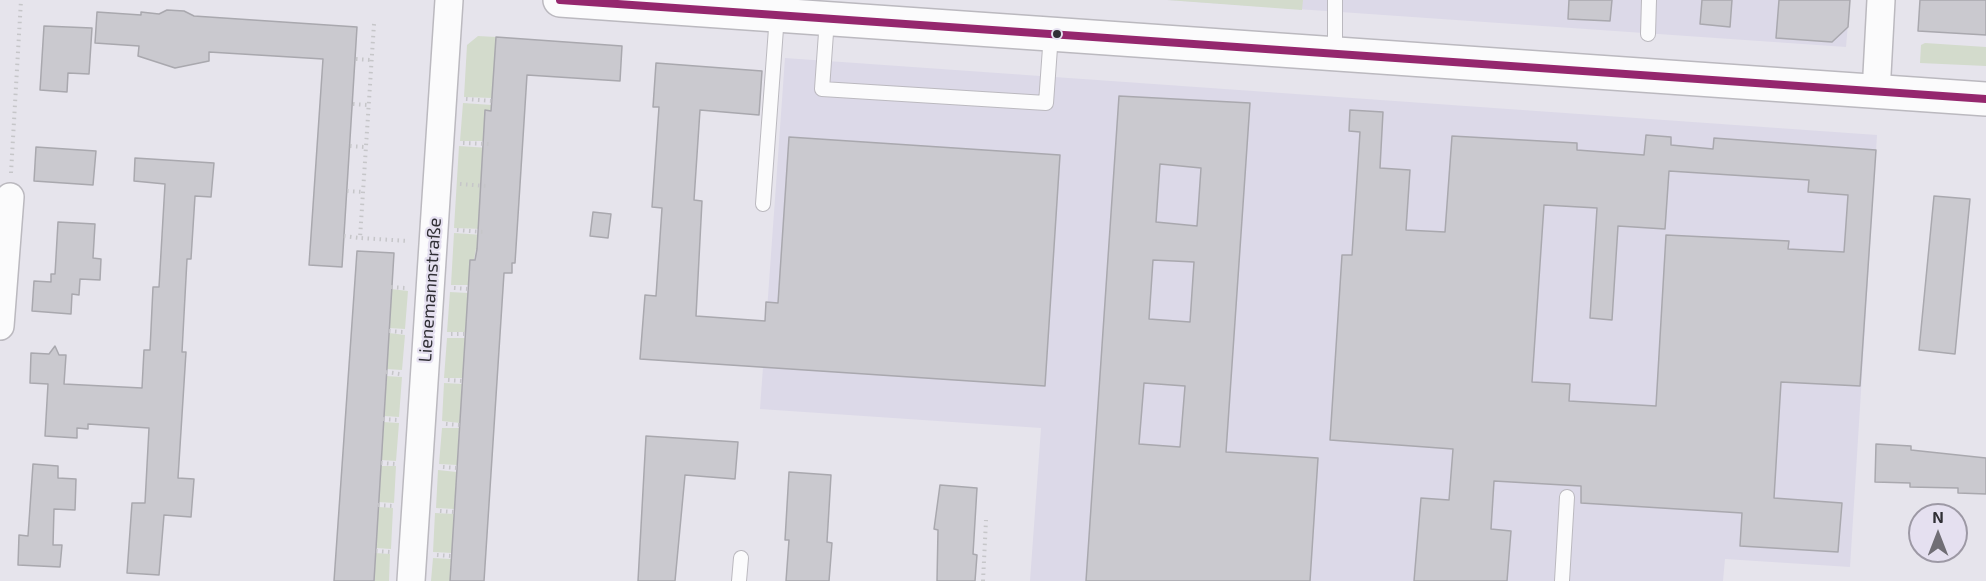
<!DOCTYPE html>
<html>
<head>
<meta charset="utf-8">
<style>
	body { margin:0 }
	#map { position:relative; width:1986px; height:581px; overflow:hidden; background:#e6e4ec; font-family:"Exo 2",sans-serif }
	canvas { display:block }
	.north { position:absolute; left:1908px; top:503px; width:60px; height:60px; box-sizing:border-box; background:#e5e0f0; border:2px solid #9d99a5; border-radius:50%; rotate:0deg; font-size:16px; font-weight:700; line-height:24px; text-align:center; color:#302f35 }
	.north::after { content:''; display:block; margin:auto; width:21px; height:27px; background:#706e75; clip-path:polygon(50% 0,100% 100%,50% 72%,0 100%) }
</style>
</head>
<body>
<div id="map">
<canvas width="1986" height="581"></canvas>
<div class="north">N</div>
</div>
<script>
const ctx = document.querySelector('canvas').getContext('2d');
ctx.lineJoin = 'round';
function fillPath(path, color) {
  ctx.fillStyle = color;
  ctx.fill(path, 'evenodd');
}
function trace(path, color, width, dash) {
  ctx.strokeStyle = color;
  ctx.lineWidth = width;
  ctx.lineCap = dash ? 'butt' : 'round';
  ctx.setLineDash(dash || []);
  ctx.stroke(path);
}
function drawText(font, color, halo, rows, align = 'center') {
  ctx.font = font + ' "Exo 2",sans-serif';
  ctx.lineWidth = 4.5;
  ctx.setLineDash([]);
  ctx.textBaseline = 'middle';
  ctx.strokeStyle = halo;
  ctx.fillStyle = color;
  for (const [text, x, y, turn = 0] of rows) {
    ctx.save();
    ctx.translate(x, y);
    ctx.rotate((+turn || 0) * Math.PI / 180);
    ctx.textAlign = isNaN(turn) ? turn : align;
    if (halo) ctx.strokeText(text, 0, 0);
    ctx.fillText(text, 0, 0);
    ctx.restore();
  }
}
fillPath(new Path2D(`
	M1167 0H1850L1846 47Z
	M785 58 1877 135 1850 567 1725 559 1723 581H1030L1041 428 760 409Z`), '#dcd9e8');
fillPath(new Path2D(`
	M1167 0H1303L1302 10Z
	M478 36 496 37 492 98 464 97 467 45Z
	M1925 43 1986 47V66L1920 63 1921 45Z
	M463 103 492 105 491 111 486 110 489 141H460Z
	M459 146 489 148C484 174 474 203 483 229L454 228Z
	M454 233 483 235 482 249H476L469 285H451Z
	M391 289 408 291 405 329 389 328Z
	M450 292 468 293 466 332H447Z
	M389 333 405 335 402 370 386 369Z
	M447 338H465L463 378H444Z
	M386 376 402 377 399 417 384 416Z
	M444 383 462 384 460 423 442 421Z
	M383 422 399 423 396 461 381 460Z
	M442 428H459L457 465 439 464Z
	M381 466H396L394 503 378 502Z
	M438 470 457 472 454 509 436 508Z
	M378 507 393 508 391 549 376 548Z
	M435 513 454 514 452 553 433 552Z
	M375 553 390 554 389 581H374Z
	M433 558 451 559 450 581H431Z`), '#d3dbcc');
const building = new Path2D(`
	M1569 0H1612L1610 21 1568 19Z
	M1702 0H1732L1730 27 1700 24Z
	M1779 0H1850L1848 27 1832 42 1776 38Z
	M1920 0H1986V35L1918 31Z
	M167 10 184 11 194 16 357 27 342 267 309 265 323 59 209 52V61L175 68 138 56 139 46 95 43 97 12 141 15V12L159 14Z
	M44 26 92 28 89 74 68 73 67 92 40 90Z
	M496 37 622 46 620 81 527 75 515 263H512V273H504L484 581H450L470 260H475L477 249 485 110 491 111Z
	M656 63 762 71 759 115 700 110 694 200 702 201 696 316 765 321 766 302 778 303 789 137 1060 155 1045 386 640 359 645 295 656 296 662 208 652 207 659 107H653Z
	M1119 96 1250 103 1226 452 1318 458 1310 581H1086ZM1160 164 1201 168 1197 226 1156 222ZM1153 260 1194 262 1190 322 1149 319ZM1144 383 1185 386 1180 447 1139 444Z
	M1350 110 1383 112 1380 168 1410 170 1406 230 1445 232 1452 136 1577 143V150L1644 155 1646 135 1671 137V145L1713 149 1714 138 1876 150 1860 386 1781 382 1774 498 1842 503 1838 552 1740 546 1742 513 1581 503V486L1494 481 1491 529 1511 531 1507 581H1414L1421 498 1449 500 1453 449 1330 440 1342 255H1352L1360 132 1349 131ZM1669 171 1809 180 1808 192 1848 195 1844 252 1788 249 1789 241 1666 235 1656 406 1569 401 1570 384 1532 382 1544 205 1597 208 1590 318 1612 320 1618 226 1665 229Z
	M36 147 96 151 93 185 34 181Z
	M135 158 214 163 211 197 195 196 191 259H187L182 352H186L178 478 194 479 191 517 164 515 159 575 127 573 132 503H145L149 428 88 424V429L77 428V438L45 436 48 384 30 383 31 353 49 354 55 346 59 355H66L64 384 142 388 144 350H150L153 287H159L165 184 134 181Z
	M1934 196 1970 199 1955 354 1919 350Z
	M593 212 611 214 608 238 590 236Z
	M58 222 95 224 93 258 101 259 100 280 80 279 79 295 72 294 71 314 32 311 34 281 51 282V274H55Z
	M357 251 394 253 374 581H334Z
	M646 436 738 442 735 479 685 475 675 581H638Z
	M1876 444 1911 446V450L1986 458V494L1958 493V488L1910 487V483L1875 482Z
	M33 464 58 466V478L76 479 75 510 54 509 53 545H62L60 567 18 565 19 535 28 536Z
	M789 472 831 475 827 542 832 543 829 581H786L789 540H785Z
	M940 485 977 488 973 554 977 555 975 581H937L938 530 934 529Z`);
fillPath(building, '#cac9cf');
trace(building, '#a9a8ae', 1.5);
const lane = new Path2D(`
	M827 19 822 89 1046 103 1051 34
	M1648 34 1649 0
	M1335 54V0
	M763 204 777 15
	M739 581 741 558
	M1562 581 1567 497`);
const street = new Path2D(`
	M1876 93 1881 0
	M0 326 10 197
	M411 581 449 0`);
const secondary = new Path2D(`
	M560 0 1986 99`);
trace(lane, '#bbb9bf', 16);
trace(street, '#bbb9bf', 30);
trace(secondary, '#bbb9bf', 36);
trace(new Path2D(`
	M374 24 360 238 408 241
	M356 59 371 60
	M466 99 492 101
	M353 104 368 105
	M463 143 489 144
	M350 146 365 147
	M11 173 21 0
	M460 184 486 186
	M347 191 363 192
	M457 230 483 232
	M344 236 360 238
	M391 287 406 288
	M454 288 469 289
	M389 331 403 332
	M451 334H466
	M386 372 400 374
	M448 380 463 381
	M383 419 398 420
	M446 424 460 425
	M381 463 395 464
	M443 467 457 468
	M378 505 393 506
	M440 511 454 512
	M376 551 390 552
	M437 555 451 556
	M983 581 986 520`), '#c6c6c9', 4, [1.5, 4.5]);
trace(lane, '#fbfbfc', 14);
trace(street, '#fbfbfc', 27);
trace(secondary, '#fbfbfc', 33);
trace(new Path2D(`
	M560 0 1986 99`), '#95276e', 8);
for (const [x, y, r, color] of [
	[1057,34,5,"#302f35"]
]) {
  const dot = new Path2D();
  dot.arc(x, y, r, 0, 2 * Math.PI);
  ctx.fillStyle = color;
  ctx.fill(dot);
  trace(dot, '#e5e0f0', 2);
}
drawText('18px', '#302f35', '#e5e0f0', [
	["Lienemannstraße",430,290,-86]
]);
</script>
</body>
</html>
